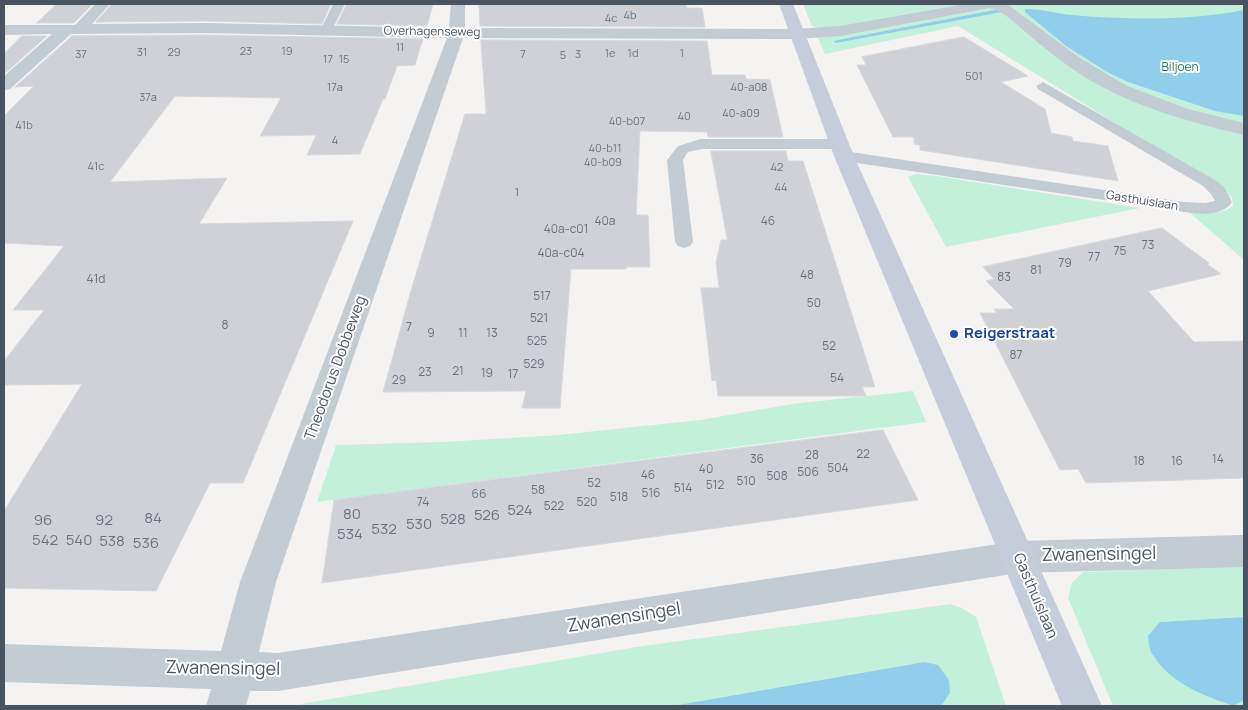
<!DOCTYPE html>
<html>
<head>
<meta charset="utf-8">
<style>
	body { margin:0 }
	#map { position:relative; width:1248px; height:710px; overflow:hidden; background:#f4f3f2; font-family:Manrope,sans-serif }
	canvas { display:block }
	.frame { position:absolute; inset:0; border:5px solid #4a5360; pointer-events:none }
</style>
</head>
<body>
<div id="map">
<canvas width="1248" height="710"></canvas>
<div class="frame"></div>
</div>
<script>
const ctx = document.querySelector('canvas').getContext('2d');
ctx.lineJoin = 'round';
function fillPath(path, color) {
  ctx.fillStyle = color;
  ctx.fill(path, 'evenodd');
}
function trace(path, color, width, dash) {
  ctx.strokeStyle = color;
  ctx.lineWidth = width;
  ctx.lineCap = dash ? 'butt' : 'round';
  ctx.setLineDash(dash || []);
  ctx.stroke(path);
}
function drawText(font, color, halo, rows, align = 'center') {
  ctx.font = font + ' Manrope,sans-serif';
  ctx.lineWidth = 4;
  ctx.setLineDash([]);
  ctx.textBaseline = 'middle';
  ctx.strokeStyle = halo;
  ctx.fillStyle = color;
  for (const [text, x, y, turn = 0] of rows) {
    ctx.save();
    ctx.translate(x, y);
    ctx.rotate((+turn || 0) * Math.PI / 180);
    ctx.textAlign = isNaN(turn) ? turn : align;
    if (halo) ctx.strokeText(text, 0, 0);
    ctx.fillText(text, 0, 0);
    ctx.restore();
  }
}
fillPath(new Path2D(`
	M803 4H1244V260L1188 211C1204 212 1220 216 1233 206L1232 198 1224 190 958 26 825 54 817 36 822 29 812 26Z
	M916 174 937 176 1140 208 946 247 908 177Z
	M913 391 926 422 317 502 336 445 444 442 559 435 700 420 792 404Z
	M1244 565V617L1160 622 1234 706 1244 700V706H1113L1068 598 1072 583 1083 572Z
	M951 604 962 608 976 617 1006 706H934L924 662 672 706H296L307 703 643 646Z`), '#c3f0da');
fillPath(new Path2D(`
	M1025 9C1041 9 1055 13 1071 15 1129 20 1187 21 1244 10V116L1215 111 1128 82 1107 72 1066 46 1025 12Z
	M1244 617V700L1234 706C1204 696 1170 683 1153 655 1149 650 1149 642 1148 636L1160 622Z
	M924 662 938 665 949 680 950 693 941 706H672Z`), '#91ceec');
fillPath(new Path2D(`
	M1000 9 1002 10V12L836 43 833 41Z`), '#91ceec');
const building = new Path2D(`
	M57 4H93L74 23H37Z
	M112 4H331L322 24 204 21 96 22Z
	M347 4H433L427 26 337 24Z
	M496 4H686L687 8H702L705 27 480 26 479 5Z
	M204 35 423 39 415 65 397 66 385 99H383L360 154 307 155 316 135 260 136 281 98 175 96 110 182 227 178 199 224 353 221 243 483H210L156 591 4 588V511L82 384 4 385V361L44 310H13L64 246 4 243V116L34 86 15 87 72 36Z
	M22 36H47L4 74V54Z
	M964 37 1028 76 1001 82 1045 109 1051 133 1072 137 1073 141 1108 146 1118 181 920 150V145L914 144V137H893L857 65H866L862 57Z
	M481 40 707 41 712 75H745L746 79 770 80 783 137H708L707 132 640 131 636 215H648L650 267H626V269H571L560 408H522L526 391 383 392 412 287 465 114H486Z
	M711 151H786L788 161H803L875 387H862L866 396H718L716 380 712 381 701 288H719L716 262 721 240H727Z
	M1162 228 1209 263 1207 264 1221 274 1148 291 1194 342 1244 341V478L1086 483 1078 469 1060 470 980 313H997L994 309H1014L986 281 994 279 983 267Z
	M883 430 918 500 322 583 334 500Z`);
fillPath(building, '#cfd1d6');
trace(building, '#d6d8dd', 1);
fillPath(new Path2D(`
	M333 4H345L330 34H322L320 31Z
	M1043 82 1215 180 1224 187 1232 202C1222 217 1200 214 1184 212L844 161 838 159 836 156 838 153 844 151 1184 202 1205 203 1215 201 1211 194 1203 186 1038 89 1036 86Z
	M701 139H839L844 141 847 144 844 147 839 149H702L688 152 683 160 693 242 690 246 684 248 678 246 675 242 667 160 678 146Z`), '#c3cbd3');
fillPath(new Path2D(`
	M95 4H110L92 24 204 23 449 28 451 4H465V28L796 29 840 26 966 4H1007L1080 58 1127 86 1188 109 1244 123V135C1185 121 1127 105 1077 72 1052 55 1030 36 1008 17L997 10 989 8 840 36 796 39 463 38 276 582 259 652 278 653 1018 541 1244 535V567L1018 573 278 691H250L246 706H206L211 689 4 682V644L221 651 240 582 447 38 204 33 71 34 10 89 4 90V76L52 34 4 35V25H75Z`), '#c3cbd3');
fillPath(new Path2D(`
	M779 4H793L854 156 1102 706H1062L834 156Z`), '#c6cdda');
for (const [x, y, r, color] of [
	[954,334,5,"#1a4fb4"]
]) {
  const dot = new Path2D();
  dot.arc(x, y, r, 0, 2 * Math.PI);
  ctx.fillStyle = color;
  ctx.fill(dot);
  trace(dot, '#fff', 2);
}
drawText('11px', '#6b727e', null, [
	["4b",630,16],
	["4c",611,19],
	["11",400,48],
	["23",246,52],
	["19",287,52],
	["31",142,53],
	["29",174,53],
	["1e",610,54],
	["1d",633,54],
	["1",682,54],
	["37",81,55],
	["7",523,55],
	["3",578,55],
	["5",563,56],
	["17",328,60],
	["15",344,60],
	["501",974,77],
	["17a",335,88],
	["40-a08",749,88],
	["37a",148,98],
	["40-a09",741,114],
	["40",684,117],
	["40-b07",627,122],
	["41b",24,126],
	["4",335,141],
	["40-b11",605,149],
	["40-b09",603,163],
	["41c",96,167],
	["42",777,168],
	["44",781,188],
	["1",517,193]
]);
drawText('12px', '#4a5360', '#fff', [
	["Overhagenseweg",432,32,1],
	["Gasthuislaan",1142,201,9]
]);
drawText('12px', '#19835b', '#fff', [
	["Biljoen",1180,68]
]);
drawText('12px', '#6b727e', null, [
	["40a",605,222],
	["46",768,222],
	["40a-c01",566,230],
	["73",1148,246],
	["75",1120,252],
	["40a-c04",561,254],
	["77",1094,258],
	["79",1065,264],
	["81",1036,271],
	["48",807,276],
	["83",1004,278],
	["41d",96,280],
	["517",542,297],
	["50",814,304],
	["521",539,319],
	["8",225,326],
	["7",409,328],
	["9",431,334],
	["11",463,334],
	["13",492,334],
	["525",537,342],
	["52",829,347],
	["87",1016,356],
	["529",534,365],
	["21",458,372],
	["23",425,373],
	["19",487,374],
	["17",513,375],
	["54",837,379],
	["29",399,381],
	["22",863,455],
	["28",812,456],
	["36",757,460],
	["14",1218,460],
	["18",1139,462],
	["16",1177,462],
	["504",838,469],
	["40",706,470],
	["506",808,473],
	["46",648,476],
	["508",777,477],
	["510",746,482],
	["52",594,484],
	["512",715,486],
	["514",683,489],
	["58",538,491],
	["516",651,494],
	["66",479,495],
	["518",619,498],
	["74",423,503],
	["520",587,503],
	["522",554,507]
]);
drawText('bold 15px', '#164399', '#fff', [
	["Reigerstraat",964,334]
], 'left');
drawText('15px', '#4a5360', '#fff', [
	["Theodorus Dobbeweg",336,368,-70],
	["Gasthuislaan",1035,596,67]
]);
drawText('15px', '#6b727e', null, [
	["524",520,511],
	["80",352,515],
	["526",487,516],
	["84",153,519],
	["528",453,520],
	["96",43,521],
	["92",104,521],
	["530",419,525],
	["532",384,530],
	["534",350,535],
	["542",45,541],
	["540",79,541],
	["538",112,542],
	["536",146,544]
]);
drawText('18px', '#4a5360', '#fff', [
	["Zwanensingel",1099,555,-1],
	["Zwanensingel",624,618,-9],
	["Zwanensingel",223,669,1]
]);
</script>
</body>
</html>
